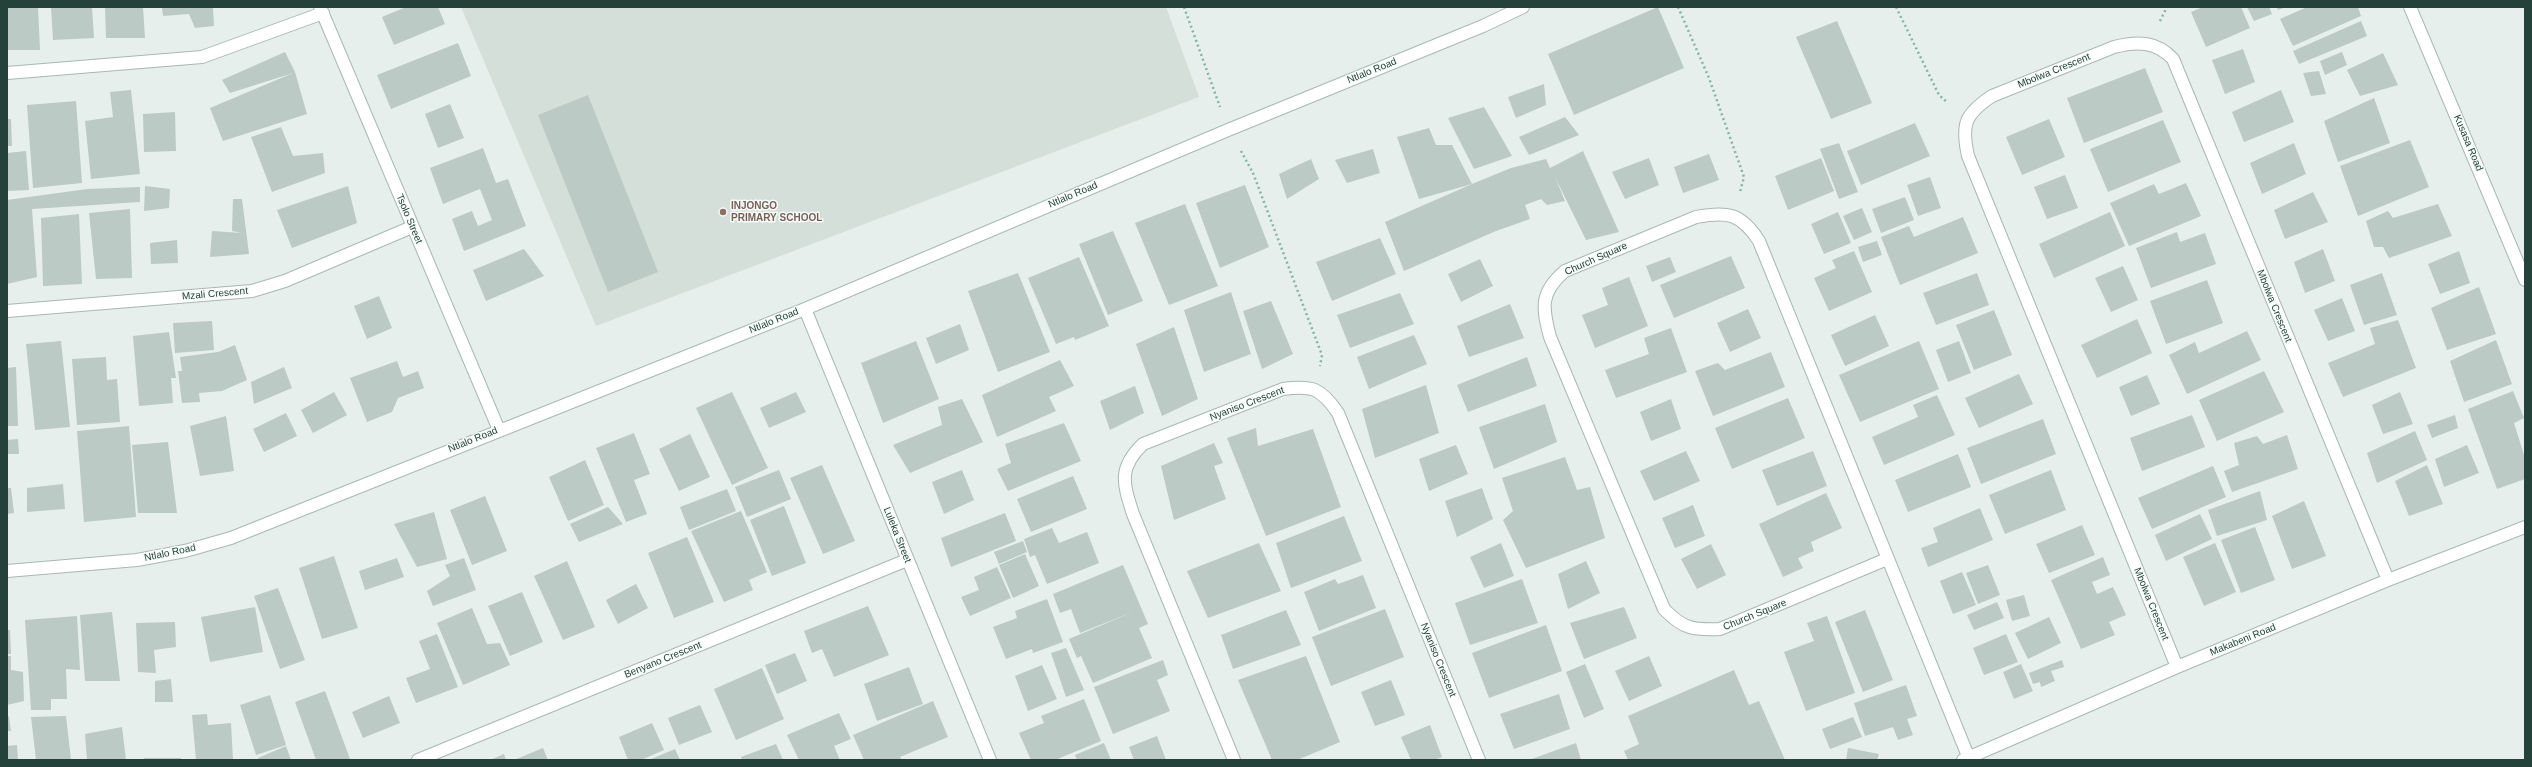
<!DOCTYPE html>
<html>
<head>
<meta charset="utf-8">
<style>
	body { margin:0 }
	#map { position:relative; width:2532px; height:767px; overflow:hidden; background:#e6efeb; font-family:Helvetica,sans-serif }
	canvas { display:block }
	.frame { position:absolute; inset:0; border:8px solid #24423a; pointer-events:none }
</style>
</head>
<body>
<div id="map">
<canvas width="2532" height="767"></canvas>
<div class="frame"></div>
</div>
<script>
const ctx = document.querySelector('canvas').getContext('2d');
ctx.lineJoin = 'round';
function fillPath(path, color) {
  ctx.fillStyle = color;
  ctx.fill(path, 'evenodd');
}
function trace(path, color, width, dash) {
  ctx.strokeStyle = color;
  ctx.lineWidth = width;
  ctx.lineCap = dash ? 'butt' : 'round';
  ctx.setLineDash(dash || []);
  ctx.stroke(path);
}
function drawText(font, color, halo, rows, align = 'center') {
  ctx.font = font + ' Helvetica,sans-serif';
  ctx.lineWidth = 3;
  ctx.setLineDash([]);
  ctx.textBaseline = 'middle';
  ctx.strokeStyle = halo;
  ctx.fillStyle = color;
  for (const [text, x, y, turn = 0] of rows) {
    ctx.save();
    ctx.translate(x, y);
    ctx.rotate((+turn || 0) * Math.PI / 180);
    ctx.textAlign = isNaN(turn) ? turn : align;
    if (halo) ctx.strokeText(text, 0, 0);
    ctx.fillText(text, 0, 0);
    ctx.restore();
  }
}
fillPath(new Path2D(`
	M461 7H1166L1199 97 596 326Z`), '#d4dfda');
fillPath(new Path2D(`
	M7 7H38L40 50H7Z
	M51 7H92L94 38 53 40Z
	M105 7H143L145 38H106Z
	M162 7H213L214 26 195 28 189 14 163 16Z
	M406 7H438L445 24 394 45 382 17Z
	M1658 7 1684 68 1574 115 1548 54Z
	M2203 7H2241L2250 28 2206 47 2191 12Z
	M2247 7H2269L2272 14 2254 21Z
	M2277 7H2286L2278 10Z
	M2307 7H2358L2361 16 2293 46 2280 19Z
	M1837 21 1872 103 1831 119 1796 37Z
	M2361 21 2367 36 2299 64 2293 51Z
	M458 43 471 76 391 109 377 75Z
	M2243 49 2255 82 2225 94 2212 60Z
	M285 52 295 72 307 114 223 141 210 108 293 73 230 93 222 80Z
	M2342 52 2347 65 2325 75 2320 61Z
	M2383 53 2398 85 2360 96 2347 70Z
	M2145 68 2163 112 2084 143 2067 98Z
	M2319 71 2326 94 2311 96 2303 73Z
	M1544 84 1546 105 1516 118 1508 97Z
	M131 90 140 174 91 179 85 121 113 117 110 92Z
	M2281 90 2294 122 2244 142 2232 112Z
	M588 95 658 272 608 292 538 115Z
	M2374 98 2390 143 2338 162 2324 121Z
	M76 101 82 183 33 188 27 105Z
	M450 104 464 138 438 148 425 114Z
	M1484 107 1512 156 1474 169 1448 118Z
	M175 112 176 151 144 152 143 114Z
	M1565 117 1579 135 1529 155 1519 137Z
	M7 119H11L12 146H7Z
	M2049 119 2065 157 2022 175 2006 137Z
	M2163 120 2181 162 2108 192 2090 149Z
	M1915 123 1930 156 1861 185 1847 151Z
	M281 127 293 156 323 153 325 173 272 192 251 137Z
	M1429 128 1436 145H1452L1472 184 1511 168 1546 159 1550 168 1583 151 1619 232 1586 240 1555 177 1565 201 1547 205 1541 199 1525 205 1530 219 1496 231 1404 271 1385 222 1472 184 1419 199 1397 137Z
	M2410 140 2429 187 2358 216 2340 166Z
	M1839 143 1858 192 1839 199 1820 149Z
	M2294 143 2306 174 2262 194 2250 163Z
	M483 148 496 183 508 179 526 226 464 251 452 219 472 211 478 226 492 220 480 189 443 204 430 168Z
	M1373 149 1380 173 1347 183 1335 160Z
	M26 151 29 190 7 191V153Z
	M1709 154 1719 180 1683 193 1674 167Z
	M1649 158 1659 185 1625 199 1612 172Z
	M1821 158 1834 191 1788 210 1775 176Z
	M1311 159 1319 179 1287 199 1279 174Z
	M2065 175 2078 208 2047 219 2034 187Z
	M1930 177 1941 208 1918 216 1907 185Z
	M2186 183 2201 216 2129 246 2110 203 2154 184 2159 194Z
	M1245 185 1269 247 1220 268 1196 203Z
	M145 186 170 189 169 208 144 211Z
	M348 186 357 223 292 248 277 210Z
	M140 187V202L32 209 37 277 7 284V200L87 189Z
	M2313 192 2328 222 2285 239 2274 210Z
	M1905 197 1914 220 1881 233 1872 209Z
	M233 199H242L249 254 210 257 212 231 242 233 232 231Z
	M1185 204 1218 286 1169 305 1135 223Z
	M2438 204 2452 236 2389 258 2383 247H2374L2366 221 2388 211 2393 218Z
	M1862 208 1872 232 1854 240 1843 216Z
	M130 209 132 278 96 279 89 213Z
	M1838 212 1851 243 1824 254 1811 224Z
	M2110 212 2125 246 2054 278 2039 244Z
	M79 214 82 284 43 286 41 218Z
	M1963 217 1978 253 1900 285 1881 237 1909 226 1914 237Z
	M1113 231 1143 301 1108 315 1079 244Z
	M2177 232 2180 242 2205 233 2216 264 2151 288 2136 248Z
	M1380 238 1396 274 1332 301 1316 262Z
	M177 240 178 263 151 264 150 243Z
	M1877 241 1882 255 1863 262 1858 247Z
	M524 249 544 276 486 301 473 270Z
	M2323 249 2335 281 2305 293 2294 262Z
	M1854 251 1872 292 1829 311 1814 278 1836 268 1832 260Z
	M2459 251 2470 283 2440 294 2428 264Z
	M1731 256 1745 288 1674 318 1660 285Z
	M1079 257 1109 326 1075 340 1074 337 1056 344 1028 278Z
	M1670 257 1676 272 1652 282 1646 266Z
	M1480 259 1493 286 1461 302 1448 274Z
	M2123 266 2138 300 2111 312 2095 278Z
	M1018 273 1050 352 998 372 968 291Z
	M1977 273 1989 305 1936 325 1923 293Z
	M2382 273 2397 315 2364 325 2350 285Z
	M1629 277 1648 326 1595 348 1582 315 1608 305 1602 288Z
	M2207 280 2223 323 2166 344 2150 301Z
	M2479 287 2496 334 2447 350 2431 308Z
	M1231 292 1251 354 1204 372 1184 310Z
	M1400 293 1414 324 1350 348 1337 315Z
	M379 296 392 328 367 339 354 306Z
	M2342 298 2355 331 2328 341 2314 310Z
	M1271 301 1293 354 1262 369 1243 311Z
	M1510 304 1524 338 1469 357 1457 326Z
	M1748 309 1761 338 1730 352 1717 323Z
	M1994 310 2012 355 1974 370 1956 325Z
	M1875 315 1889 346 1845 366 1831 335Z
	M2137 319 2152 353 2097 378 2081 345Z
	M2398 320 2416 368 2343 397 2328 363 2375 344 2370 328Z
	M212 321 214 350 175 353 173 323Z
	M960 324 969 350 936 364 926 338Z
	M1174 327 1198 399 1162 416 1136 344Z
	M1671 328 1687 372 1616 398 1605 370 1649 354 1644 338Z
	M2247 331 2261 360 2187 394 2169 355 2195 342 2199 353Z
	M169 332 176 378H171L173 403 139 406 133 336Z
	M1414 335 1427 364 1369 389 1357 357Z
	M2496 340 2512 384 2464 402 2450 361Z
	M61 341 70 427 35 430 26 344Z
	M916 341 939 399 883 423 861 363Z
	M1919 341 1939 389 1860 422 1839 375Z
	M1959 341 1971 373 1948 382 1936 350Z
	M235 345 247 380 222 391 199 393 200 402 182 403 178 371H182L180 357 218 352Z
	M1771 352 1785 387 1713 416 1695 371 1718 363 1725 370Z
	M106 357 107 380 117 379 120 422 77 425 72 359Z
	M1527 357 1537 386 1468 412 1457 385Z
	M1060 360 1074 386 1049 397 1056 411 997 437 982 395Z
	M397 361 403 377 418 371 424 388 398 398 392 412 367 422 350 378Z
	M16 367 18 426H7V368Z
	M284 367 292 388 254 404 251 382Z
	M2264 371 2284 412 2217 441 2199 400Z
	M2019 374 2033 404 1979 428 1965 398Z
	M2147 375 2160 404 2131 416 2119 387Z
	M1426 385 1439 433 1375 458 1362 409Z
	M1135 386 1144 413 1110 430 1100 401Z
	M2513 391 2524 418 2514 423 2525 458V479L2497 489 2468 409Z
	M334 392 347 415 313 433 301 410Z
	M732 392 768 468 732 485 696 408Z
	M796 392 806 412 769 428 760 408Z
	M2400 392 2413 424 2383 434 2372 405Z
	M1937 395 1955 435 1884 465 1872 437 1918 417 1913 405Z
	M1788 398 1805 438 1732 469 1715 428Z
	M962 399 983 442 910 473 893 445 942 425 938 407Z
	M1671 399 1681 429 1651 441 1640 412Z
	M1545 404 1557 442 1494 469 1479 427Z
	M286 413 297 436 264 452 253 429Z
	M2192 415 2205 447 2142 471 2130 438Z
	M2455 415 2458 428 2432 438 2427 425Z
	M226 416 234 471 200 476 190 426Z
	M2043 419 2056 454 1981 484 1967 448Z
	M1064 423 1081 461 1008 491 997 469 1011 463 1005 444Z
	M129 426 136 517 84 522 77 431Z
	M1256 428 1258 446 1313 429 1341 507 1266 536 1227 438Z
	M2415 431 2427 460 2377 483 2367 453Z
	M634 433 650 474 634 480 647 514 626 522 596 448Z
	M690 434 710 477 679 491 659 449Z
	M2287 435 2298 469 2232 492 2224 471 2239 465 2234 443 2257 436 2263 444Z
	M18 439 19 454H7V440Z
	M168 442 177 513H138L132 445Z
	M1214 443 1223 463 1214 466 1226 499 1174 520 1161 466Z
	M1456 445 1468 474 1429 491 1419 459Z
	M2467 445 2479 473 2444 487 2435 459Z
	M1686 451 1700 481 1654 501 1640 471Z
	M1813 451 1827 486 1777 506 1762 470Z
	M1958 454 1971 487 1908 512 1895 480Z
	M1565 457 1577 490 1590 487 1605 538 1526 568 1503 520 1513 511 1502 478Z
	M585 460 604 505 568 521 549 477Z
	M822 465 855 541 823 554 790 478Z
	M2427 465 2443 504 2409 516 2395 481Z
	M2213 466 2226 497 2152 529 2138 498Z
	M779 470 791 499 747 517 735 487Z
	M962 470 974 500 944 514 932 482Z
	M2051 470 2066 510 2005 534 1989 495Z
	M1073 476 1087 509 1031 532 1017 499Z
	M63 484 65 509 27 512V488Z
	M7 488H11L14 513 7 514Z
	M1482 488 1493 519 1457 537 1445 501Z
	M727 489 736 511 689 530 680 507Z
	M2260 491 2267 520 2217 536 2208 510Z
	M1826 493 1842 528 1811 542 1814 551 1798 558 1803 568 1783 577 1759 524Z
	M485 496 507 551 472 565 450 510Z
	M2304 501 2326 556 2292 569 2272 516Z
	M1693 505 1705 536 1675 548 1662 518Z
	M784 506 806 563 772 576 750 520Z
	M608 507 623 524 579 542 570 524Z
	M1980 508 1993 540 1928 567 1921 548 1938 542 1933 528Z
	M741 511 767 572 749 580 753 590 724 602 691 531Z
	M434 512 447 559 417 567 394 524Z
	M1005 513 1016 541 951 567 941 538Z
	M2200 514 2212 539 2166 561 2155 535Z
	M1344 516 1362 561 1291 588 1276 543Z
	M2082 525 2095 555 2049 573 2036 544Z
	M2255 527 2275 580 2241 593 2221 540Z
	M1052 528 1059 543 1087 532 1099 563 1047 584 1035 555 1030 557 1024 539Z
	M687 537 714 602 674 618 648 553Z
	M1023 541 1027 552 999 564 994 552Z
	M1259 543 1281 591 1208 618 1187 571Z
	M1501 543 1514 576 1484 588 1470 557Z
	M2215 543 2236 592 2204 606 2183 557Z
	M1711 544 1726 575 1697 589 1681 559Z
	M1025 554 1039 586 1013 598 999 565Z
	M334 556 358 628 322 639 299 568Z
	M2103 557 2110 575 2092 582 2097 594 2113 587 2126 615 2109 622 2115 635 2081 649 2051 580Z
	M397 558 404 577 365 590 359 571Z
	M464 558 476 590 433 606 427 591 450 576 445 565Z
	M567 561 595 627 563 640 534 576Z
	M1586 561 1600 593 1568 609 1558 574Z
	M1123 565 1148 624 1139 628 1152 658 1093 683 1081 656 1077 658 1069 639 1135 611 1080 633 1071 609 1060 613 1053 594Z
	M1988 565 2000 595 1978 604 1966 573Z
	M997 567 1011 598 970 616 961 597 979 590 974 577Z
	M1962 572 1976 605 1953 614 1940 581Z
	M1363 575 1376 608 1319 631 1304 592 1335 579 1338 584Z
	M1522 579 1538 623 1470 645 1455 603Z
	M636 584 648 608 618 624 606 600Z
	M278 588 305 660 280 669 254 596Z
	M522 592 543 642 510 656 488 606Z
	M2024 595 2030 616 2012 621 2006 600Z
	M1047 599 1063 642 1033 653 1032 649 1006 659 993 627 1017 618 1015 611Z
	M1997 602 2004 618 1974 630 1967 615Z
	M868 606 889 655 834 677 822 649 812 653 804 631Z
	M255 607 263 652 210 662 201 617Z
	M1624 607 1637 638 1584 659 1570 623Z
	M472 608 487 644 500 643 510 665 463 685 437 623Z
	M1385 609 1404 657 1331 686 1312 637Z
	M1286 610 1301 645 1233 669 1221 635Z
	M1865 610 1893 680 1863 692 1835 622Z
	M112 612 120 681H85L80 615Z
	M77 616 80 670 66 669 67 699H51V710H31L25 620Z
	M1827 616 1855 693 1806 711 1784 652 1814 641 1807 623Z
	M2049 617 2061 643 2028 659 2015 633Z
	M175 622 176 647 154 650 156 673 138 672 136 623Z
	M1546 625 1562 671 1489 698 1472 653Z
	M7 630H10L11 654H7Z
	M437 634 458 687 416 703 406 678 430 669 419 641Z
	M2006 634 2018 662 1984 675 1973 648Z
	M1066 648 1084 690 1066 697 1051 653Z
	M795 653 807 681 777 694 765 665Z
	M7 656H11V670L23 672 24 701 7 705Z
	M1306 656 1340 742 1297 760H1272L1238 680Z
	M1649 656 1662 686 1629 701 1615 671Z
	M1163 660 1168 675 1157 680 1170 711 1113 734 1094 687Z
	M2062 660 2064 667 2051 671 2055 681 2041 687 2040 682 2033 684 2029 673Z
	M1585 664 1604 709 1584 718 1566 672Z
	M2021 664 2033 691 2014 699 2003 672Z
	M1042 665 1057 699 1028 711 1015 676Z
	M909 667 923 704 877 721 864 684Z
	M762 668 784 719 736 740 714 689Z
	M1734 670 1749 705 1759 701 1785 760H1628L1624 751 1639 744 1628 716Z
	M171 679 173 702H155V681Z
	M1391 680 1405 715 1375 726 1361 692Z
	M1906 685 1917 716 1907 719 1913 735 1898 740 1893 727 1865 736 1854 703Z
	M325 691 350 759 347 760H316L295 702Z
	M1559 694 1570 729 1514 749 1500 714Z
	M270 695 286 745 256 755 240 705Z
	M389 696 400 723 363 738 352 712Z
	M1084 699 1101 741 1055 760H1031L1019 733 1044 723 1041 716Z
	M933 701 948 737 900 757 902 760H864L853 735Z
	M700 705 712 732 679 745 668 718Z
	M839 713 851 739 834 746 840 760H799L787 735Z
	M7 714 9 717 11 731H7Z
	M207 714 208 725 231 723 233 760H196L192 715Z
	M66 716 71 760H36L31 717Z
	M1853 717 1862 737 1830 749 1822 729Z
	M652 723 664 750 641 760H628L619 737Z
	M1430 725 1442 757 1434 760H1411L1401 737Z
	M122 727 126 760H87L85 734Z
	M1157 736 1166 760H1134L1129 747Z
	M1104 743 1111 760H1077L1075 755Z
	M1576 743 1581 760H1529Z
	M776 744 783 760H742L741 757Z
	M17 745 18 760H7V746Z
	M286 746 291 760H259L258 758Z
	M543 748 548 760H514Z
	M1848 748 1879 754 1877 760H1846Z
	M675 749 680 760H649Z
	M504 754 506 760H490Z
	M144 758H181V760H144Z`), '#bbcac4');
const minor = new Path2D(`
	M320 7 499 430
	M2410 7 2525 280
	M7 73 202 57 323 13
	M805 309 990 760
	M7 311 252 291 285 281 412 227
	M1887 559 1720 629C1693 630 1683 629 1664 609L1550 337C1542 307 1540 292 1565 271L1696 217C1727 211 1741 213 1759 241L1968 756
	M7 571 137 560 185 551 231 538 805 309 1228 130 1483 26 1523 7
	M2177 667 1968 156C1961 124 1965 114 1992 96L2114 47C2137 41 2156 41 2173 59L2388 580
	M418 760 907 560
	M1234 760 1133 514C1123 483 1118 468 1143 444L1283 389C1312 385 1321 388 1338 413L1479 760
	M1963 760 2177 667 2388 580 2525 527`);
trace(minor, '#a8b8b2', 14);
trace(new Path2D(`
	M1184 7 1220 107
	M1678 7 1709 78 1744 177 1740 192
	M1896 7 1939 95 1948 103
	M2160 21 2167 7
	M1241 151 1253 173 1322 355 1320 366`), '#86b3a5', 2.5, [2, 3]);
trace(minor, '#fff', 12);
for (const [x, y, r, color] of [
	[723,212,4,"#8d6e63"]
]) {
  const dot = new Path2D();
  dot.arc(x, y, r, 0, 2 * Math.PI);
  ctx.fillStyle = color;
  ctx.fill(dot);
  trace(dot, '#f7fbf9', 1.5);
}
drawText('10px', '#24423a', '#f7fbf9', [
	["Ntlalo Road",1372,71,-22],
	["Mbolwa Crescent",2054,71,-22],
	["Kusasa Road",2468,143,67],
	["Ntlalo Road",1073,195,-23],
	["Tsolo Street",409,219,67],
	["Church Square",1596,259,-24],
	["Mzali Crescent",215,294,-5],
	["Mbolwa Crescent",2274,306,68],
	["Ntlalo Road",774,321,-22],
	["Nyaniso Crescent",1247,404,-21],
	["Ntlalo Road",473,440,-22],
	["Luleka Street",897,535,68],
	["Ntlalo Road",170,553,-12],
	["Mbolwa Crescent",2151,604,68],
	["Church Square",1755,615,-22],
	["Makabeni Road",2243,640,-22],
	["Benyano Crescent",663,660,-22],
	["Nyaniso Crescent",1438,660,68]
]);
drawText('bold 10px', '#785e54', '#f7fbf9', [
	["INJONGO",731,206],
	["PRIMARY SCHOOL",731,218]
], 'left');
</script>
</body>
</html>
